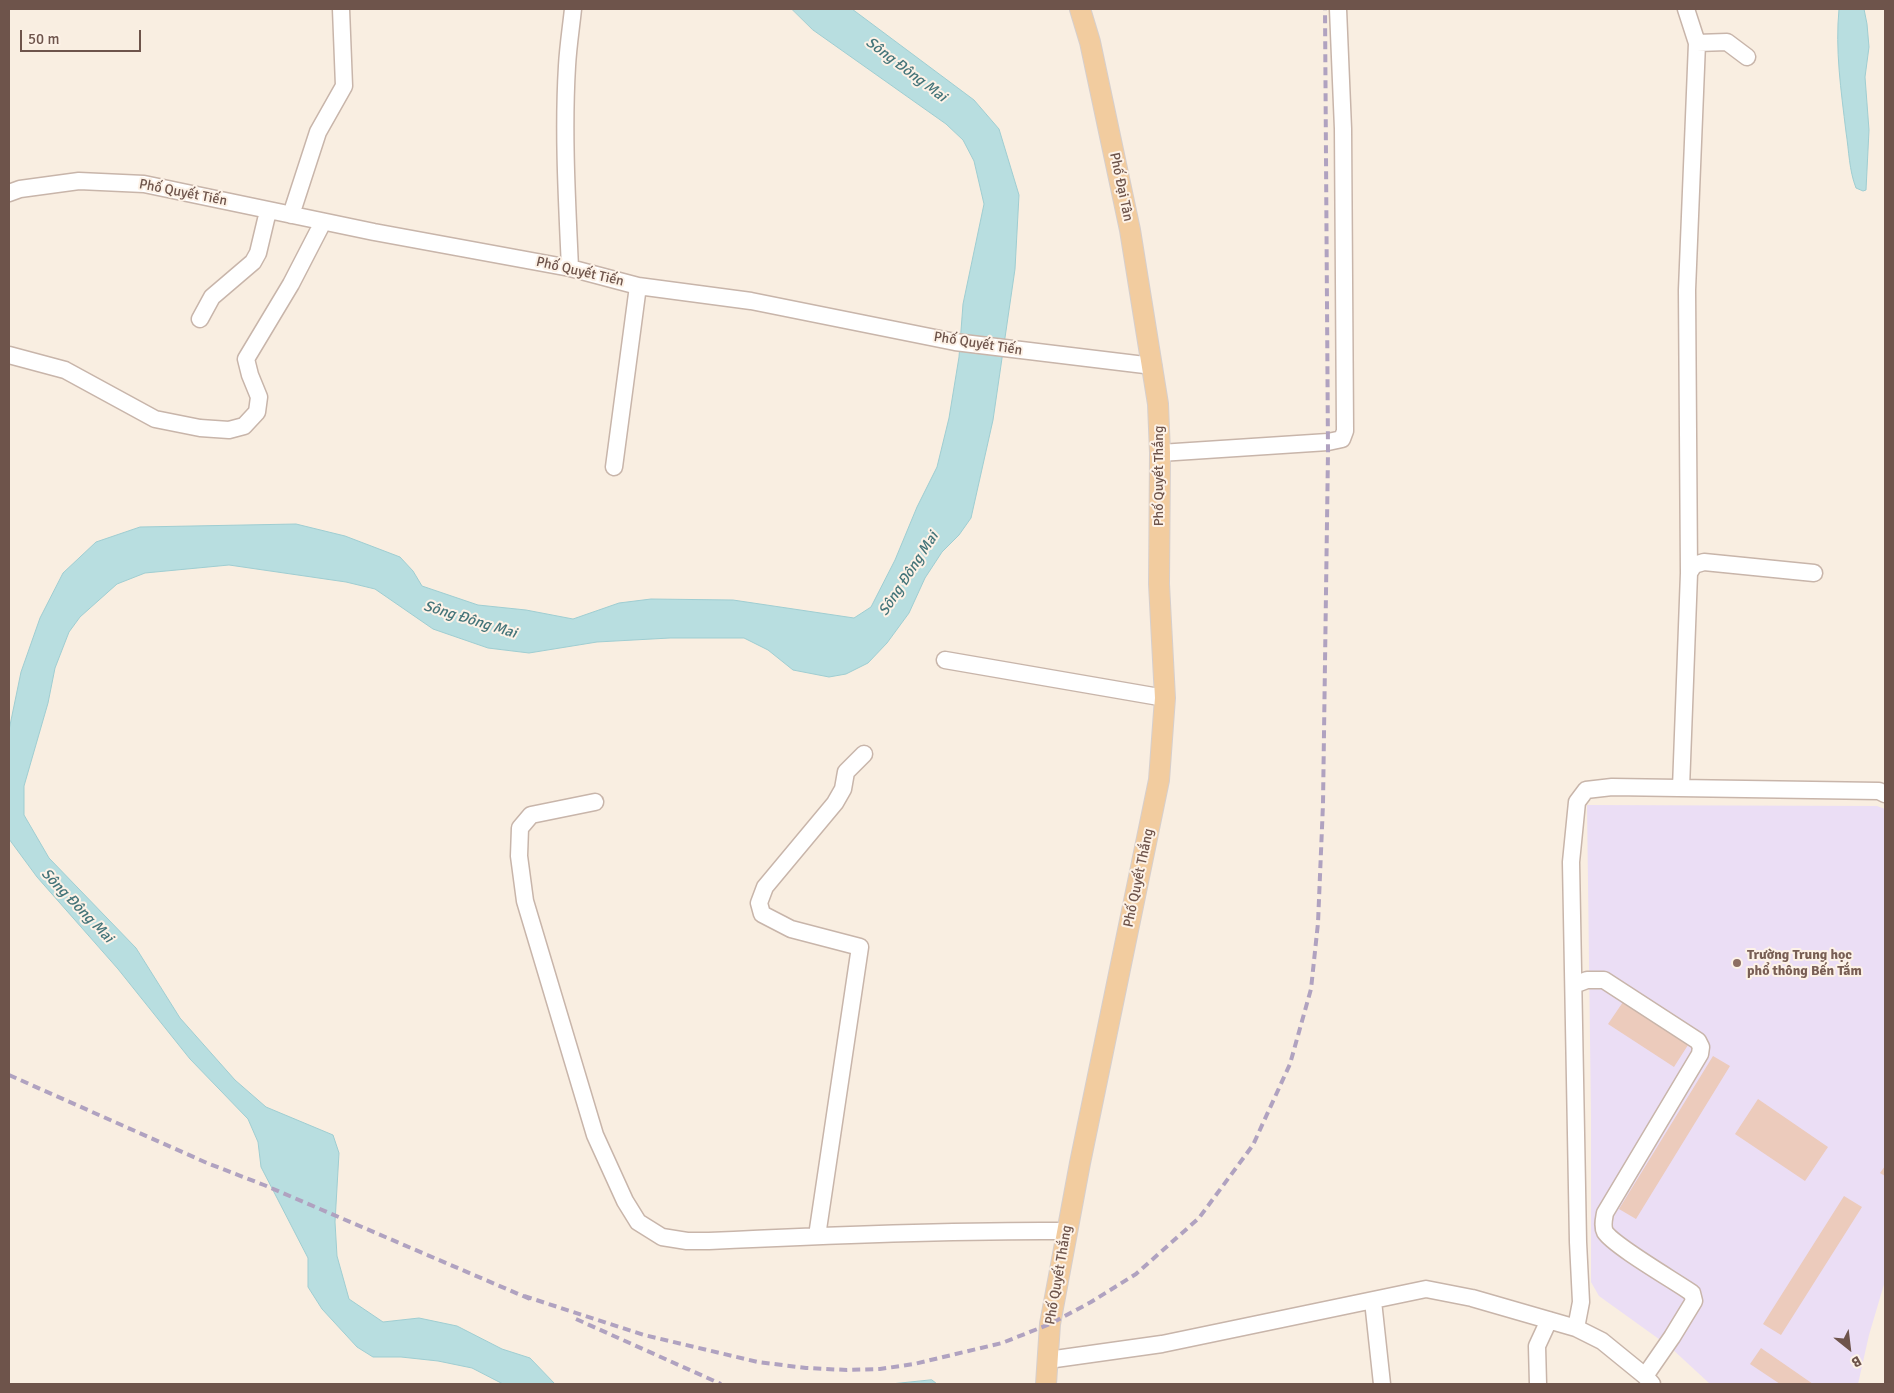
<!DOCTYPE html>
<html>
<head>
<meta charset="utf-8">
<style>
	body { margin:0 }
	#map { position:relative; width:1894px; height:1393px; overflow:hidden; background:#f9eee1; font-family:Signika,sans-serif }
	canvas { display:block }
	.frame { position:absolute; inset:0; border:10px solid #6e544b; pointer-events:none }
	.north { position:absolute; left:1824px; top:1323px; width:50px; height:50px; -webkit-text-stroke:4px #fdf2e7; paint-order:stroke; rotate:151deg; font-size:14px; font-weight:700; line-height:20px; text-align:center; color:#6e544b }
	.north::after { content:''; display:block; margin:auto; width:18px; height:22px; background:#6e544b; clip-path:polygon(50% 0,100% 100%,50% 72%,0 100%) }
	.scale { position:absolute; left:20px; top:30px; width:121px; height:22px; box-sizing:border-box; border:2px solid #6e544b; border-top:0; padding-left:6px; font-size:15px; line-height:18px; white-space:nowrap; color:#6e544b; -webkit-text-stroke:4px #fdf2e7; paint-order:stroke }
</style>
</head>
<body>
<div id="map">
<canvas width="1894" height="1393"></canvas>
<div class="frame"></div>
<div class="north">B</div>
<div class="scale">50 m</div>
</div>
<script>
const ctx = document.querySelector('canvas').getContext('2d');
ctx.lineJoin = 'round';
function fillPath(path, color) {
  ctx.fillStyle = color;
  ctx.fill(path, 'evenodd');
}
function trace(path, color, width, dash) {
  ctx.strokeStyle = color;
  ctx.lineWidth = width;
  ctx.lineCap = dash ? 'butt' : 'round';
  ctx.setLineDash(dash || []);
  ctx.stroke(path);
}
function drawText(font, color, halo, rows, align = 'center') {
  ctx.font = font + ' Signika,sans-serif';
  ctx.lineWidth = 4;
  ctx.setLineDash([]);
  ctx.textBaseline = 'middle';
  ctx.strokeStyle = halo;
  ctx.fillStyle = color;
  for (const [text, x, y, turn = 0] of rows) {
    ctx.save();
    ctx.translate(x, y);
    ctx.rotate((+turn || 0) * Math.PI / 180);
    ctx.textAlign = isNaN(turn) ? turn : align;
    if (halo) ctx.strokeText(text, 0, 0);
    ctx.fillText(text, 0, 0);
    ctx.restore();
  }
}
fillPath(new Path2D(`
	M1587 805 1877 806 1885 809V1281L1869 1335 1858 1384H1710L1670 1347 1599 1296 1591 1282V1117Z`), '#ebdef5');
const water = new Path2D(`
	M792 9H852L974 100 999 129 1019 195 1015 269 993 420 971 518 959 535 942 552 925 578 909 613 887 643 868 663 846 674 829 677 793 670 768 650 744 638H670L597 642 529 653 488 648 433 629 375 589 346 582 229 565 145 573 117 584 80 617 69 632 55 668 48 703 24 786V815L49 858 136 948 180 1018 235 1080 266 1107 333 1135 339 1153 335 1222 337 1256 349 1299 383 1322 419 1318 457 1326 502 1349 530 1358 555 1384H503L472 1368 438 1361 401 1357H373L357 1347 322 1309 308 1287V1258L261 1167 258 1142 248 1119 190 1059 118 969 37 877 9 839V730L21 672 40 618 63 573 96 542 140 527 296 524 345 536 400 557 413 571 422 586 478 605 526 610 573 619 619 603 651 599 733 600 854 618 871 607 895 560 917 507 937 467 949 418 959 357 963 304 984 204 974 161 963 140 946 124 813 30Z
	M1839 9H1864L1867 24 1869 47 1865 77 1869 130 1866 190 1863 191 1856 188C1849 170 1849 151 1846 132 1841 90 1835 50 1839 9Z
	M932 1380 937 1384H891Z`);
fillPath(water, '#b8dee0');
trace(water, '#9fcdd1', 1);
fillPath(new Path2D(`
	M1623 1002 1688 1045 1674 1067 1608 1024Z
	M1713 1056 1730 1066 1636 1219 1619 1209Z
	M1758 1099 1828 1147 1805 1181 1735 1134Z
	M1885 1166V1176L1880 1173Z
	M1844 1196 1862 1207 1781 1335 1763 1324Z
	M1761 1348 1813 1384H1780L1750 1364Z`), '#eccbbc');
const minor = new Path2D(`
	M1686 9 1697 43 1687 290 1689 573
	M1697 43 1727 42 1747 57
	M9 193 20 189 79 181 144 184 374 232 570 268 638 286 751 301 955 342 1153 366
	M291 215 318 132 344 86 341 9
	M570 268C567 201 563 133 567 66 568 47 571 28 573 9
	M200 319 212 297 253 262 258 253 268 211
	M9 355 65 370 155 419 200 428 229 430 244 426 257 412 259 397 250 375 246 359 291 284 323 222
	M1160 453 1328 442 1342 439 1345 431 1343 129 1338 9
	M614 467 638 286
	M945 660 1165 698
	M1681 788 1689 573 1694 565 1704 562 1814 573
	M595 802 531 815 520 828 519 856 525 901 595 1135 625 1201 638 1222 662 1237 687 1241H709C829 1235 947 1230 1067 1231
	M1574 985 1587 980H1604L1698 1041 1701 1047 1700 1054 1605 1213C1604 1219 1602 1226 1605 1232 1614 1246 1675 1281 1692 1293L1694 1301 1672 1337 1645 1376
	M817 1236 860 947 791 929 762 914 759 903 765 887 835 803 843 789 846 772 864 754
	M1373 1301 1382 1384
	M1576 1328 1581 1302 1578 1242 1571 862 1577 802 1586 790 1612 787 1879 791 1885 794
	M1048 1360 1162 1344 1426 1289 1472 1298 1576 1328 1602 1341 1645 1376 1652 1384
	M1538 1384 1537 1346 1549 1320`);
const major = new Path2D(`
	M1046 1384 1050 1324 1080 1163 1159 780 1165 698 1159 584 1160 453 1158 404 1130 230 1090 42 1080 9`);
trace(minor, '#c8b5aa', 19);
trace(major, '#d6cfcd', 22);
trace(minor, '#fff', 16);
trace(major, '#f2cc9f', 20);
trace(new Path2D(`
	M9 1075 207 1163 264 1185 530 1299
	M524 1296 644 1335 758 1362 806 1368 847 1370 880 1369 914 1364 1002 1343 1050 1324 1091 1302 1136 1274 1199 1218 1253 1145 1290 1064 1311 989 1318 923 1323 804 1328 452 1325 9
	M576 1319 721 1384`), '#b0a2c0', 4, [8, 5]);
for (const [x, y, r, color] of [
	[1737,963,5,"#8d6e63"]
]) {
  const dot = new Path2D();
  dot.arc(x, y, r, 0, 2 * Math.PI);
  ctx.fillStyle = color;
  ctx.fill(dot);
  trace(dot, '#fdf2e7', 2);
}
drawText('14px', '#6e544b', '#fdf2e7', [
	["Phố Đại Tân",1121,187,78],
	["Phố Quyết Tiến",183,193,11],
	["Phố Quyết Tiến",580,272,13],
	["Phố Quyết Tiến",978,344,9],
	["Phố Quyết Thắng",1159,476,-90],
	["Phố Quyết Thắng",1139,878,-78],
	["Phố Quyết Thắng",1059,1275,-80]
]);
drawText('bold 14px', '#785e54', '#fdf2e7', [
	["Trường Trung học",1747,955],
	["phổ thông Bến Tắm",1747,971]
], 'left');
drawText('italic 15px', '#447479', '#fdf2e7', [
	["Sông Đông Mai",906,70,37],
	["Sông Đông Mai",909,574,-57],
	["Sông Đông Mai",470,620,17],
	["Sông Đông Mai",77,906,46]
]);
</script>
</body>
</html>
